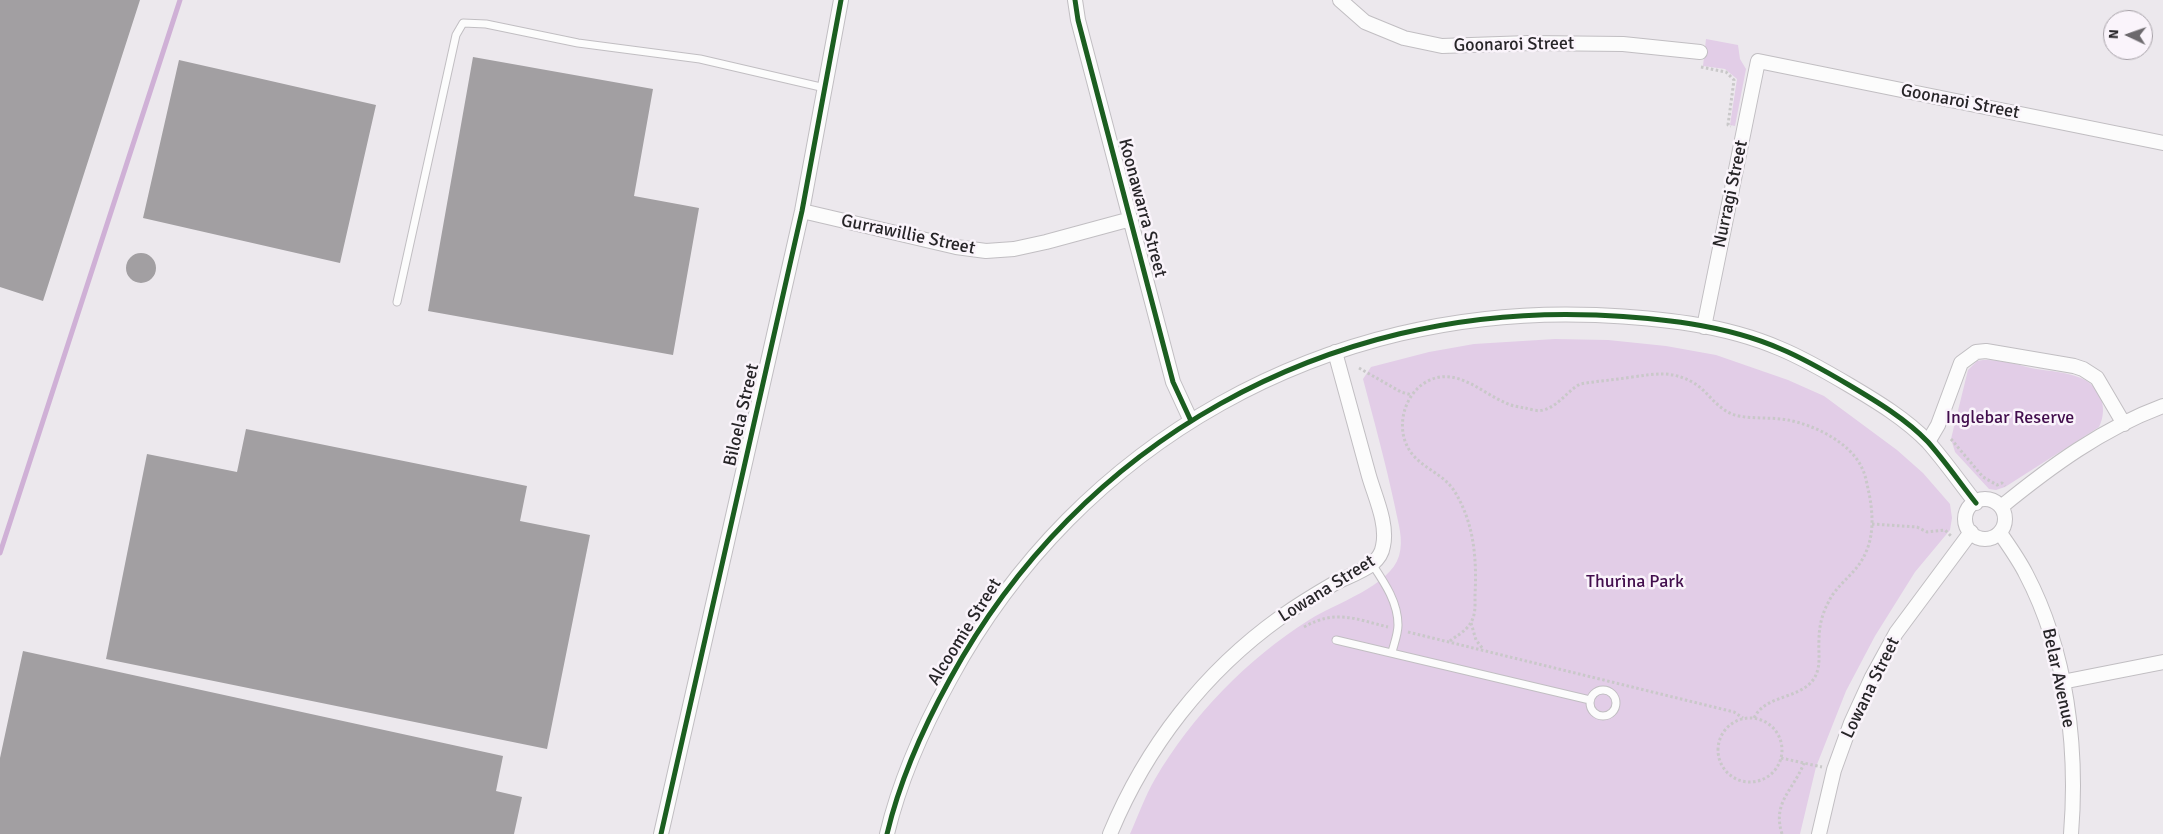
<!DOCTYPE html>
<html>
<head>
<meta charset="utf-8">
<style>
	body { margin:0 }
	#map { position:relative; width:2163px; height:834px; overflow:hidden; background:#ece8ed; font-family:Signika,sans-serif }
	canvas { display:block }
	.north { position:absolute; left:2103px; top:10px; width:50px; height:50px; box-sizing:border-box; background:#faf4fb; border:1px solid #a6a1a7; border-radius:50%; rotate:273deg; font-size:14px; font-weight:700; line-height:20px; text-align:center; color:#272528 }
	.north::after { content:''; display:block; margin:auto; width:18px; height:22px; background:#6c696d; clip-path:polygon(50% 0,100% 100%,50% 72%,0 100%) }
</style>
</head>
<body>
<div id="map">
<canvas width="2163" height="834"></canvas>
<div class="north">N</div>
</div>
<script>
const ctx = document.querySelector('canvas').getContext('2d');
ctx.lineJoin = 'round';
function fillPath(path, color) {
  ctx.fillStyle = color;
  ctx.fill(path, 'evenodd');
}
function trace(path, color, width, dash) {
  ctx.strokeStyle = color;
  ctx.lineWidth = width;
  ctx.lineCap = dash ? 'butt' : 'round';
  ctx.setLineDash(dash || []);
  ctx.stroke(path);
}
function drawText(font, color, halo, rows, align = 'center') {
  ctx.font = font + ' Signika,sans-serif';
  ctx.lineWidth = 5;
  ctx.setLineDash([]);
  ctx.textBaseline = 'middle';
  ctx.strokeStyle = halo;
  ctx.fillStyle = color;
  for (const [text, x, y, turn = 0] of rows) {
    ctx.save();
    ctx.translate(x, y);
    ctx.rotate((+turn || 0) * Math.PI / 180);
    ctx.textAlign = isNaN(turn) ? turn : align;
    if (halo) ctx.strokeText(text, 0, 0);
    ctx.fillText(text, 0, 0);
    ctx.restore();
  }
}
fillPath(new Path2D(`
	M1706 39 1738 45 1740 59 1746 69 1735 126 1730 125 1737 79 1725 69 1703 66Z
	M1555 339 1608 340 1666 346 1716 355 1788 380 1824 396 1897 450 1923 473 1950 504 1952 518 1950 530 1915 572 1875 636 1846 691 1816 767 1800 834H1130C1138 816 1145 796 1155 779 1192 716 1247 659 1309 620 1336 603 1390 586 1399 556 1404 539 1398 523 1395 507 1386 464 1374 421 1363 379L1371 367 1429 352 1474 344Z
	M1983 360C2000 359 2019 365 2036 369 2050 371 2065 372 2078 377 2100 384 2109 407 2099 427L2005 487 1996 490 1989 489 1955 452 1951 439 1968 370 1977 361Z`), '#e2cde7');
trace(new Path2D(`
	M0 553 180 0`), '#cfb0d6', 5);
fillPath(new Path2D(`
	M0 0H140L43 301 0 287Z
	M473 57 653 89 634 196 699 208 673 355 428 311Z
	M179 60 376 105 340 263 143 218Z
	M126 268a15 15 0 1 1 30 0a15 15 0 1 1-30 0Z
	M246 429 527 486 520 521 590 535 547 749 106 659 147 454 237 472Z
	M23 651 503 756 496 791 522 797 514 834H0V758Z`), '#a29fa2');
const lane = new Path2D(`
	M397 302 456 35 463 23 486 24 578 43 700 59 825 88
	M1372 564C1384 582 1398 602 1398 625 1398 634 1394 644 1392 652
	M1336 640 1590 700
	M1590 703a13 13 0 1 1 26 0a13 13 0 1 1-26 0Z`);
const street = new Path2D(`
	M1075 0 1078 20 1173 382 1191 421
	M1340 0 1365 22 1404 38 1442 46 1529 43 1623 44 1700 52
	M802 211 956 247 986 251 1014 249 1046 242 1131 219
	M1704 327 1758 61 2163 143
	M1928 442 1938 425 1961 363 1976 352 1986 351 2074 366 2083 369 2097 378 2124 424
	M1965 519a20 20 0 1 1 40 0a20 20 0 1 1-40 0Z
	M2001 507C2050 467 2103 428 2163 406
	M2000 533C2009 546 2019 560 2026 574 2067 652 2078 748 2071 834
	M2062 682 2163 662
	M661 834 802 211 841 0
	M887 834C900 779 923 728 950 679 1079 441 1327 304 1596 315 1658 318 1724 324 1781 349 1805 359 1827 372 1849 385 1876 401 1906 419 1928 442 1945 461 1960 483 1976 503
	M1110 834C1146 747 1204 672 1281 617 1298 605 1316 594 1335 583 1347 577 1361 572 1372 564 1378 559 1382 553 1383 546 1388 524 1375 497 1369 476 1358 435 1346 393 1335 352
	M1819 834 1834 770 1851 723 1872 677 1896 633 1971 532`);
trace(lane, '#c1bec2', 9);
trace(street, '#c1bec2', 16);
trace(new Path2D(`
	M1701 67 1726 72 1734 80 1728 125 1731 126
	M1359 368 1401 392 1412 395
	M1951 439 1983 477 1997 485 2002 483 2005 486
	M1872 524 1917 527 1927 532 1945 530 1952 537
	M1471 623 1476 640 1483 649
	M1304 627C1336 609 1355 619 1388 627
	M1408 632 1734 712 1743 718
	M1450 641C1456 636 1466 631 1470 624 1476 615 1475 605 1475 595 1477 558 1474 521 1453 489 1442 474 1425 469 1413 455 1394 433 1402 396 1426 382 1456 365 1481 393 1506 403 1512 406 1519 407 1525 408 1530 409 1538 412 1543 410 1559 406 1566 392 1580 384 1597 381 1614 380 1632 377 1656 374 1671 370 1694 383 1710 393 1718 412 1739 416 1755 419 1772 417 1788 420 1814 425 1850 442 1862 468 1866 476 1867 485 1869 493 1873 513 1874 534 1866 552 1857 574 1837 583 1828 603 1822 614 1819 627 1819 640 1818 654 1822 667 1813 680 1799 699 1765 695 1754 718
	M1718 750a32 32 0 1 1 64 0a32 32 0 1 1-64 0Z
	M1781 758 1822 767
	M1782 834C1772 802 1793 791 1804 763`), '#c9c8c9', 3, [2.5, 2.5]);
trace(lane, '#fcfcfc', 7);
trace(street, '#fcfcfc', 14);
trace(new Path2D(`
	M1075 0 1078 20 1173 382 1191 421
	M661 834 802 211 841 0
	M887 834C900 779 923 728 950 679 1079 441 1327 304 1596 315 1658 318 1724 324 1781 349 1805 359 1827 372 1849 385 1876 401 1906 419 1928 442 1945 461 1960 483 1976 503`), '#1b5e20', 5);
drawText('18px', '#272528', '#faf4fb', [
	["Goonaroi Street",1514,45,-1],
	["Goonaroi Street",1960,102,11],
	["Nurragi Street",1731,194,-78],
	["Koonawarra Street",1142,208,75],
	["Gurrawillie Street",908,235,12],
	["Biloela Street",742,415,-77],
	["Lowana Street",1327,589,-32],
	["Alcoomie Street",965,632,-58],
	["Belar Avenue",2058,678,78],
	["Lowana Street",1871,688,-64]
]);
drawText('18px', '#420e4d', '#faf4fb', [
	["Inglebar Reserve",2010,418],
	["Thurina Park",1635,582]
]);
</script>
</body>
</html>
